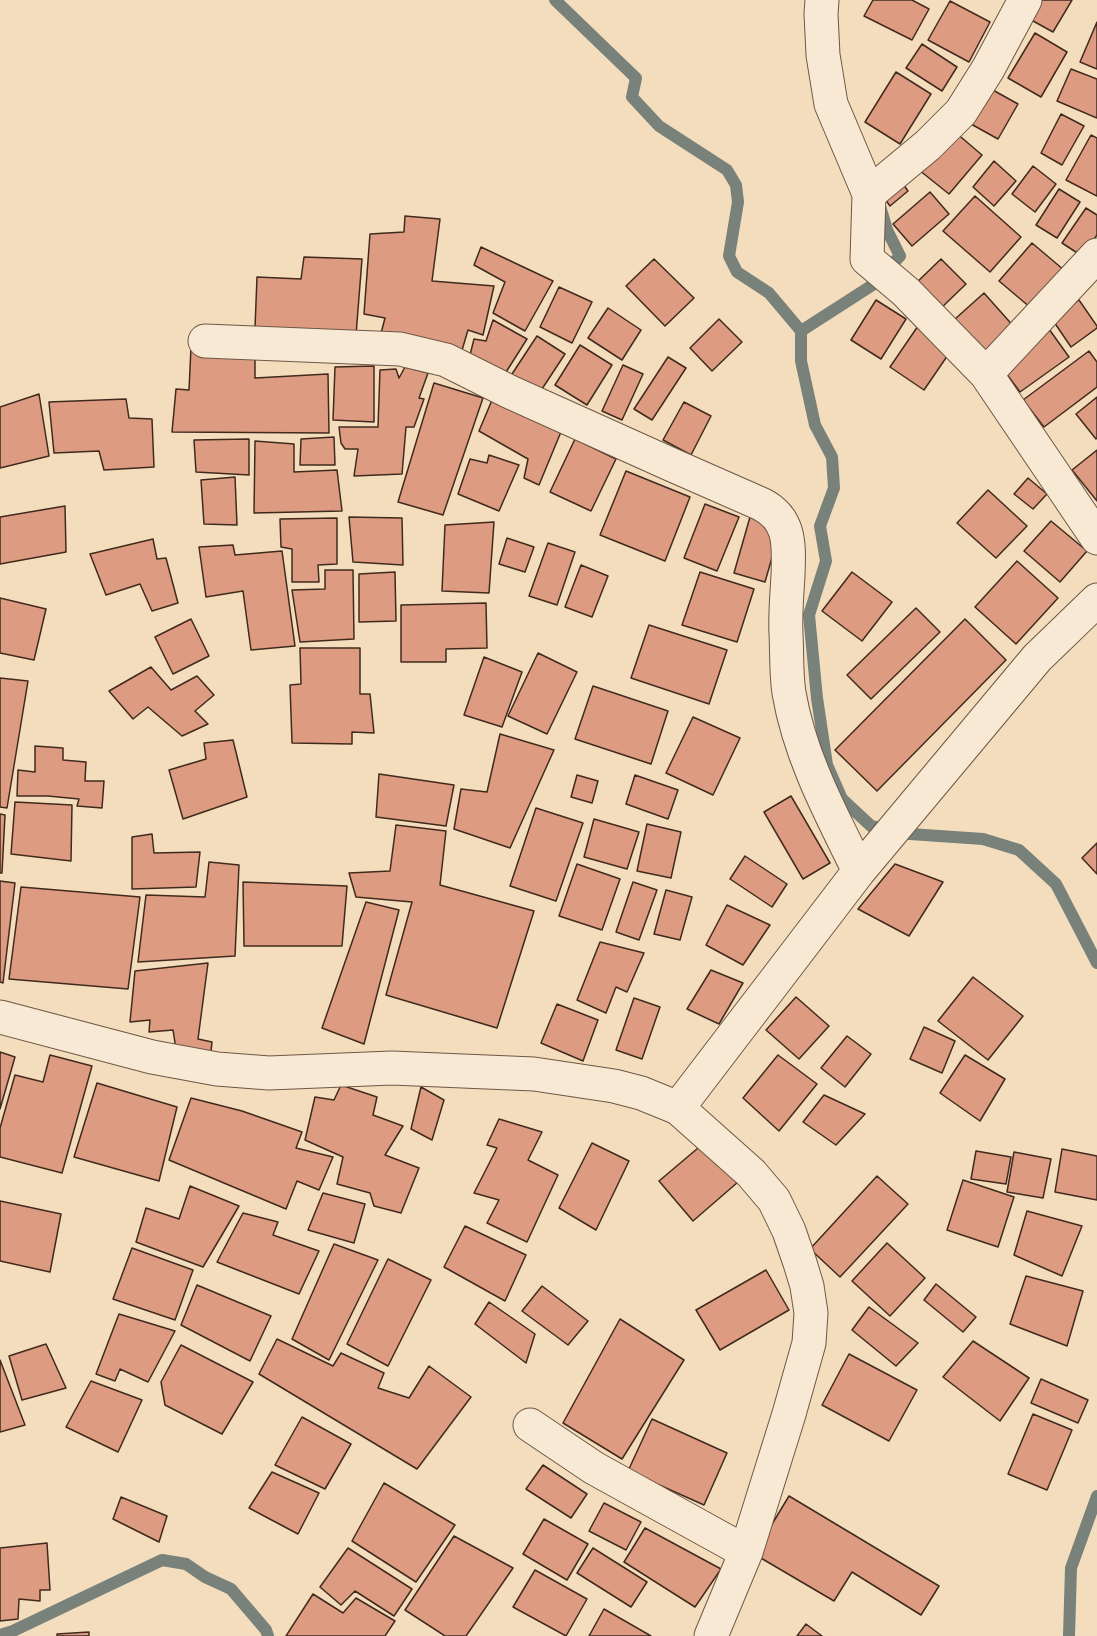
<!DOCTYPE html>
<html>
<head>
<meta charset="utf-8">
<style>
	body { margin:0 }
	canvas { display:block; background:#f3ddbd }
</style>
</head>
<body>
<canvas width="1097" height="1636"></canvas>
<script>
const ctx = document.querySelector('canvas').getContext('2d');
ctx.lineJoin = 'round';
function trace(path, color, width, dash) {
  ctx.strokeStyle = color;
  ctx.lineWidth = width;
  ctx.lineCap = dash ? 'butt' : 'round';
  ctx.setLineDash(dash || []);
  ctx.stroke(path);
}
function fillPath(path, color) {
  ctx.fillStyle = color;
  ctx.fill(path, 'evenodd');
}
trace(new Path2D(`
	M555 0 636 78 632 97 659 126 727 170 736 185 738 202 729 256 737 272 769 293 801 331
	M880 206 887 230 900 256 871 286 801 331V361L815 425 832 457 834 488 820 526 826 561 809 615 817 698 827 765 842 799 871 826 910 834 983 839 1019 850 1056 884 1097 963
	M0 1635 13 1631 162 1560 186 1564 205 1577 231 1589 266 1630 268 1636
	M1069 1636 1071 1568 1097 1496`), '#78817a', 12);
const building = new Path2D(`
	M873 0H912L929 9 912 40 864 16Z
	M1033 0H1072L1053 32 1024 16Z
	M950 1 990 22 969 62 928 40Z
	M1097 22V69L1080 62Z
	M1035 33 1067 52 1041 97 1008 78Z
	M922 44 957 67 942 91 906 68Z
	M1071 69 1097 79V118L1057 101Z
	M896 72 931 94 900 144 865 122Z
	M982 84 1018 104 998 139 962 119Z
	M1061 114 1084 126 1062 165 1041 153Z
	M948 126 982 155 949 194 914 166Z
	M1091 135 1097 138V196L1066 180Z
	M994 161 1016 181 994 206 973 187Z
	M1033 166 1056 184 1035 212 1012 194Z
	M901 181 908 191 890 206 882 195Z
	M1059 189 1080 202 1057 238 1036 225Z
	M930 192 949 214 912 246 893 224Z
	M975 196 1021 237 990 272 943 231Z
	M1086 208 1097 215V235L1082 256 1062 243Z
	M405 216 440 219 432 281 494 286 483 335 468 330 460 357 380 337 385 318 364 314 370 234 404 232Z
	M1032 243 1064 270 1031 308 999 281Z
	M481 247 553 281 525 331 493 313 505 282 474 265Z
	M304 257 362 259 356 335 255 328 257 277 301 279Z
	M654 259 694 298 665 326 626 286Z
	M941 259 966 284 938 311 913 286Z
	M559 287 592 302 572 343 540 327Z
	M984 293 1016 329 987 355 955 319Z
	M876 300 906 319 881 359 851 340Z
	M1079 300 1097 326V328L1071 347 1052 319Z
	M608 308 641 330 622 360 588 338Z
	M719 319 742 342 712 371 690 348Z
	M493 320 527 339 501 380 468 363 474 339 486 341Z
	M918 326 952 349 924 390 890 367Z
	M1049 329 1069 357 1020 392 1000 365Z
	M537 336 565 354 538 395 510 377Z
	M580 345 612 365 587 405 555 385Z
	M191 347 255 349V378L328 374 329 433 172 432 176 389 189 390Z
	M1089 351 1097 362V387L1044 427 1023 400Z
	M668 357 686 368 652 420 634 409Z
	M623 365 643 374 622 420 602 411Z
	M374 366V422L333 420 335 367Z
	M405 367 428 373 419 398 424 399 414 427H406L402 474 354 476 358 449H345L341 443 339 427H378L380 370 396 369 399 378Z
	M434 383 483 398 443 515 398 502Z
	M495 393 563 427 539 485 524 478 528 459 479 431Z
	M39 394 49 456 0 468V407Z
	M1097 397V438L1096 439 1076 414Z
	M126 399 129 418 152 419 154 467 104 470 99 451 54 453 49 402Z
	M684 402 711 416 691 455 663 440Z
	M334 437 335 465H300L301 439Z
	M249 439V475L196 472 194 440Z
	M575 439 616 459 591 511 550 492Z
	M255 441 294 444V472L337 470 342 511 254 513Z
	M1097 450V501L1072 470Z
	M489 455 519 465 499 511 458 494 470 459 487 463Z
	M626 471 690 497 665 561 600 535Z
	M235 477 237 525 204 524 201 480Z
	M1028 478 1047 494 1033 509 1014 494Z
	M988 490 1027 526 996 558 957 523Z
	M705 504 739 517 717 571 684 558Z
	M65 506 66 552 0 564V517Z
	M349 517 402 518 403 565 353 562Z
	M750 517 781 526 765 582 734 573Z
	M337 518V564L318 565 319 582H292V549L281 547 280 519Z
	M1051 521 1087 551 1060 582 1024 551Z
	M494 522 489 593 442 591 445 525Z
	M507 538 534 547 525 572 499 564Z
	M153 539 157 559 166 558 178 603 152 611 140 584 106 595 90 554Z
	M548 543 575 552 557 605 529 596Z
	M233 545 235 555 282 551 295 646 251 650 243 591 206 597 199 547Z
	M1017 561 1058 598 1016 644 975 607Z
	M581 565 608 576 592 617 565 607Z
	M325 570H353L354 639 300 642 292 590 325 589Z
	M395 572 396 621 359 622V574Z
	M700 572 754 589 737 642 682 625Z
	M852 572 892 602 862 641 822 611Z
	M0 598 46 609 34 660 0 653Z
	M486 603 487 648 446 649V662H401V605Z
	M916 608 940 632 871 699 847 675Z
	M191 619 209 656 173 674 155 637Z
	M965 619 1006 660 877 791 835 750Z
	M649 625 727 650 709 704 631 678Z
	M300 648H360V694H370L374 733 352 732V744L292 743 290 685 301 684Z
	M538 653 577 672 547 734 508 716Z
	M484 657 522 672 502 727 464 715Z
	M151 667 171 690 197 676 214 695 195 711 208 724 182 736 148 707 133 719 109 691Z
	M0 678 28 681 7 808 0 807Z
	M593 686 668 711 651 764 575 739Z
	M693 717 740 738 713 795 666 773Z
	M500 734 554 750 510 848 454 829 461 789 487 792Z
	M233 740 247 797 183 819 169 770 206 759 204 743Z
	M35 746 63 748V760L86 762 85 781H104L102 808 77 806 79 799 48 796H17L18 770 35 772Z
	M379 774 454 785 446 826 376 817Z
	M577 775 598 781 592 803 571 797Z
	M635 775 678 790 668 819 626 804Z
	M791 796 830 863 803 879 764 812Z
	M15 802 72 805 71 861 11 854Z
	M536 808 583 823 556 901 510 886Z
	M0 814 5 815 2 873H0Z
	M594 819 639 832 627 869 584 857Z
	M647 824 681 832 671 878 637 871Z
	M396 825 446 831 440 885 534 911 497 1028 386 995 412 902 356 897 349 873 390 871Z
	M152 834 154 853 200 852 196 887 132 889V837Z
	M1097 843V874L1082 858Z
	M745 856 787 884 772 907 730 879Z
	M209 862 239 865 235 956 138 962 146 895 205 897Z
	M577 864 620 879 602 930 559 916Z
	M895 864 943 882 909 936 858 909Z
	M0 881 15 883 3 983 0 982Z
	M243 882 347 886 342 946H244Z
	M633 882 657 890 639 940 616 932Z
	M21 887 140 897 128 989 9 979Z
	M666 890 692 897 680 940 654 934Z
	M366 902 399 910 364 1044 322 1028Z
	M727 905 770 925 743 965 706 945Z
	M600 942 644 953 627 992 616 987 606 1013 577 1000Z
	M208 963 198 1039 212 1042 211 1051 176 1049 173 1030 149 1032 150 1020 130 1022 135 971Z
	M711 970 743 983 719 1024 687 1009Z
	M973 977 1023 1016 988 1060 938 1021Z
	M796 997 829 1026 799 1059 766 1030Z
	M634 998 660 1007 642 1059 616 1050Z
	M557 1004 598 1020 583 1061 541 1043Z
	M924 1027 955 1041 942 1073 910 1059Z
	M847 1036 871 1054 845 1087 821 1068Z
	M0 1052 15 1057 0 1109Z
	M50 1055 92 1066 62 1173 0 1157V1128L15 1075 43 1082Z
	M778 1055 817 1084 779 1131 743 1098Z
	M965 1055 1005 1079 980 1121 940 1093Z
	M97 1083 177 1107 159 1181 74 1157Z
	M341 1085 377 1097 373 1115 403 1126 385 1155 419 1168 401 1213 374 1206 370 1193 337 1184 343 1157 305 1140 315 1097 334 1100Z
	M421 1087 444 1100 432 1140 411 1129Z
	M824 1095 865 1114 836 1145 803 1122Z
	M191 1098 242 1111 302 1132 296 1148 333 1157 319 1190 297 1181 286 1209 169 1160Z
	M499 1119 542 1132 528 1160 558 1175 527 1242 487 1223 499 1200 474 1193 497 1148 487 1145Z
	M592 1143 629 1161 596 1230 559 1208Z
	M704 1143 738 1182 693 1221 659 1181Z
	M1062 1149 1097 1156V1200L1055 1192Z
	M976 1151 1011 1157 1006 1184 971 1179Z
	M1014 1152 1051 1159 1043 1198 1007 1192Z
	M877 1176 908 1204 840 1277 810 1249Z
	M963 1180 1014 1197 998 1247 947 1230Z
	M190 1186 239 1206 203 1267 136 1242 146 1208 179 1219Z
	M323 1193 365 1204 354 1243 308 1230Z
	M0 1201 61 1214 50 1272 0 1261Z
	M1027 1211 1082 1226 1062 1276 1014 1255Z
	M243 1213 278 1222 273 1235 319 1251 299 1294 217 1262Z
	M465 1226 526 1255 505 1301 444 1267Z
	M887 1243 925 1278 890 1316 852 1281Z
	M334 1244 378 1260 329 1360 292 1339Z
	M132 1248 193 1270 175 1320 113 1299Z
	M388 1259 431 1280 388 1366 347 1344Z
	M766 1270 789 1310 720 1350 696 1310Z
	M1026 1276 1083 1291 1067 1346 1010 1324Z
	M936 1284 976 1317 963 1332 924 1300Z
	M197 1285 271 1316 250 1361 181 1325Z
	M542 1286 588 1321 568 1345 522 1311Z
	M489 1302 535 1334 526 1363 475 1324Z
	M869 1307 918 1343 896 1366 852 1330Z
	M119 1314 175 1331 148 1382 120 1369 115 1381 96 1374Z
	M620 1319 684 1360 622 1459 563 1423Z
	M277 1339 333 1366 341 1353 384 1373 378 1388 409 1398 429 1366 471 1397 417 1469 259 1374Z
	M973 1341 1029 1378 1000 1421 943 1377Z
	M46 1344 66 1388 22 1400 9 1356Z
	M181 1345 253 1382 222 1434 165 1405 161 1382Z
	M849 1354 917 1390 889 1441 822 1405Z
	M0 1360 25 1425 0 1432Z
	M1041 1379 1088 1400 1078 1423 1031 1403Z
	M91 1381 142 1400 118 1452 66 1427Z
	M1033 1414 1072 1430 1047 1490 1008 1474Z
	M302 1417 351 1444 325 1489 275 1465Z
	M652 1419 727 1453 704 1505 628 1471Z
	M543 1465 587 1494 571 1518 526 1489Z
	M272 1472 319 1493 298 1534 249 1508Z
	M384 1483 455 1525 416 1582 352 1541Z
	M789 1496 939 1586 921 1615 852 1572 834 1601 754 1554Z
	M121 1497 167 1516 159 1542 113 1519Z
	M604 1503 641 1522 626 1550 589 1531Z
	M544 1519 588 1544 567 1580 523 1554Z
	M645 1528 721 1569 695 1607 624 1562Z
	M454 1536 513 1568 466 1636H445L405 1610Z
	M47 1543 50 1590H40V1601L19 1599 18 1619 0 1621V1548Z
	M348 1548 412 1589 394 1616 355 1591 341 1605 320 1587Z
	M593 1548 647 1582 631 1607 577 1573Z
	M535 1570 587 1599 566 1636 513 1607Z
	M313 1594 343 1613 356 1598 395 1621 385 1636H286Z
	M604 1609 651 1636H589Z
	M806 1624 822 1636H797Z
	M89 1632V1636H57V1634Z`);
fillPath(building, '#dd9c82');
trace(building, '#412a1d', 1.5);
const minor = new Path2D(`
	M822 0 821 14 823 55 831 104 869 194 867 259 906 292 986 374 1097 538
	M869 194 928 145 961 112 988 69 1025 0
	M205 341 400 349 446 360 510 392 670 464 761 504C791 519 789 545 788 575 787 594 785 614 786 634 787 653 786 674 789 693 800 757 831 814 859 871
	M986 374 1097 255
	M0 1017 152 1057 217 1069 269 1073 392 1068 534 1074 614 1086 641 1093 678 1108 751 1173 774 1200 789 1231 800 1263 807 1286 811 1313 809 1343 789 1414 746 1552 711 1636
	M678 1108 859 871 1037 658 1097 600
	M530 1425 594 1468 746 1552`);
trace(minor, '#6e5745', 35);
trace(minor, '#f7e9d4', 33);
</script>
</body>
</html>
